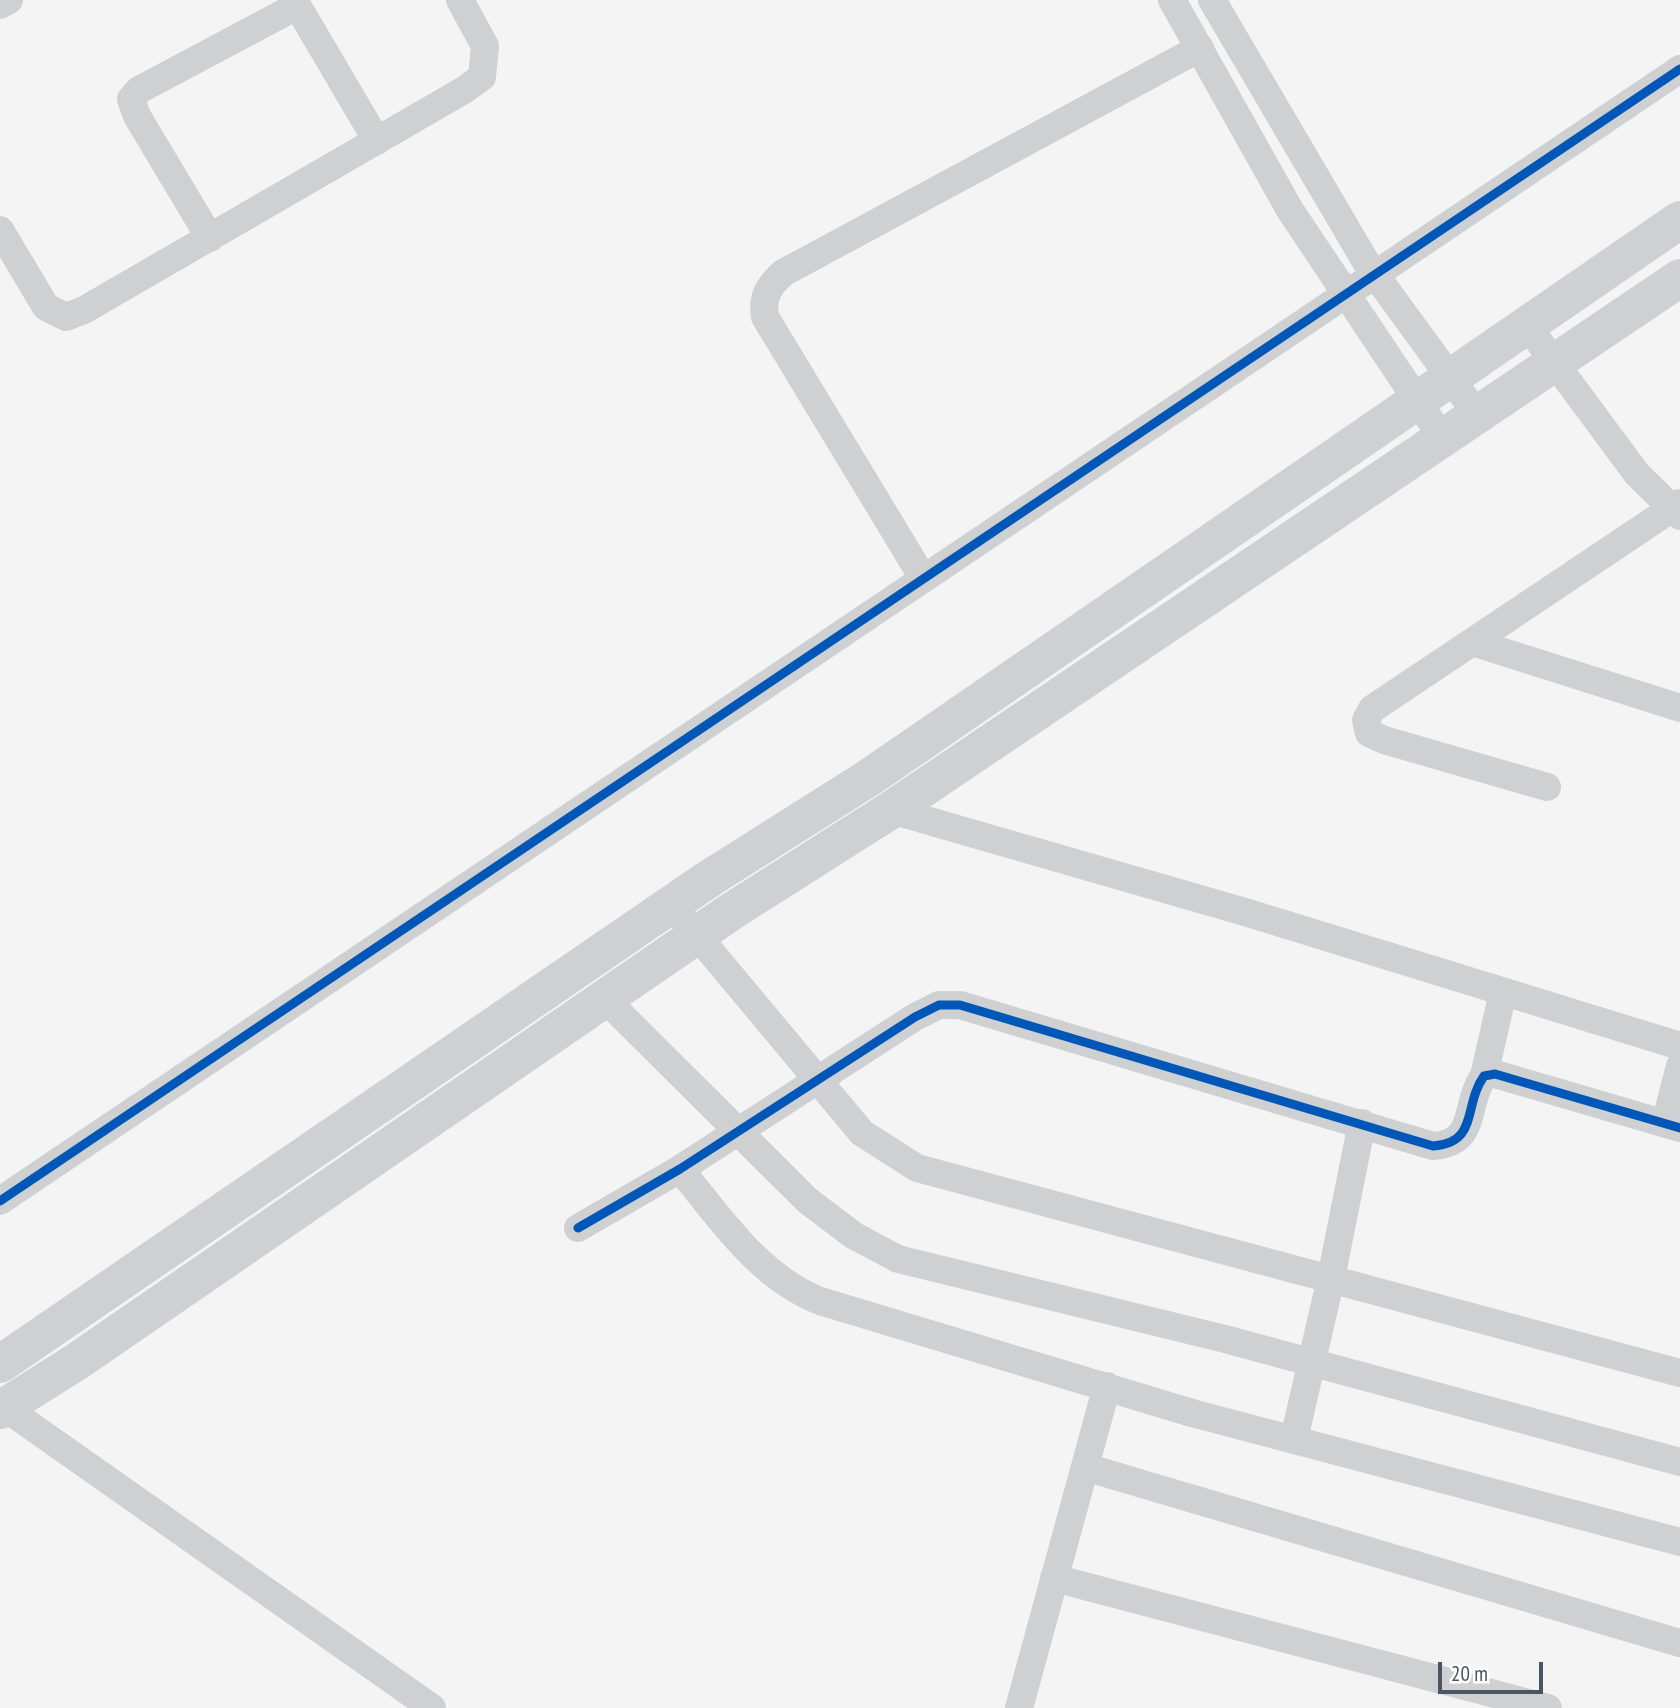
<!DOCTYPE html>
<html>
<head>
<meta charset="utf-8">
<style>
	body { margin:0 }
	#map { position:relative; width:1680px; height:1708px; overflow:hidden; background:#f4f4f4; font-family:"PT Sans Narrow",sans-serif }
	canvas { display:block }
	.scale { position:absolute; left:1438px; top:1662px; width:105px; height:32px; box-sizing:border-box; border:4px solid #4a5661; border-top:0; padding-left:9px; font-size:21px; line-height:24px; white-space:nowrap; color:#4a5661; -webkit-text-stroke:5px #fff; paint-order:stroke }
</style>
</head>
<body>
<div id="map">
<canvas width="1680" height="1708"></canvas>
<div class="scale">20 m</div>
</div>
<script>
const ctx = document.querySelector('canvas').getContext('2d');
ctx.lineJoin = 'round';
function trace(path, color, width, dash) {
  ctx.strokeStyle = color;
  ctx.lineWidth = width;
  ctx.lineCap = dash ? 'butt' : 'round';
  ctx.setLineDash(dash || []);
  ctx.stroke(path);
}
trace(new Path2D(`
	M294 0 377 141
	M1172 0 1290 210 1441 436
	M1212 0 1366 262 1476 413
	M0 5 9 0
	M0 230 46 307 66 317 84 310 464 90 482 77 485 46 460 0
	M210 238 137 116 131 99 139 90 297 6
	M1526 324 1637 474 1680 516
	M923 578 765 317C762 296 768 287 783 273L1200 48
	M1472 642 1680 708
	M1547 787 1384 740 1369 733 1366 720 1372 709 1680 503
	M891 810 1245 912 1680 1046
	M685 921 862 1133 917 1168 1680 1373
	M605 999 807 1200 853 1235 898 1259 1225 1339 1680 1462
	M1484 1076 1503 992
	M1665 1124 1680 1066
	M680 1169C720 1218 759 1277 820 1301L1192 1413 1680 1542
	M0 1201 1680 69
	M578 1228 680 1169 915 1017 939 1005H960L1433 1146C1479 1143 1463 1105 1484 1076L1495 1074 1680 1128
	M4 1407 432 1708
	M1294 1439 1331 1278 1362 1123
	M1085 1467 1680 1643
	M1054 1578 1548 1708
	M1019 1708 1107 1386`), '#ced0d2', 28);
trace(new Path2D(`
	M0 1364 710 878 870 777 1680 220
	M0 1410 76 1362 732 911 891 810 1680 278`), '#ced0d4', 38);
trace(new Path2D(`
	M0 1201 1680 69
	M578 1228 680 1169 915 1017 939 1005H960L1433 1146C1479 1143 1463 1105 1484 1076L1495 1074 1680 1128`), '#0057b8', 9);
</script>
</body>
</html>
